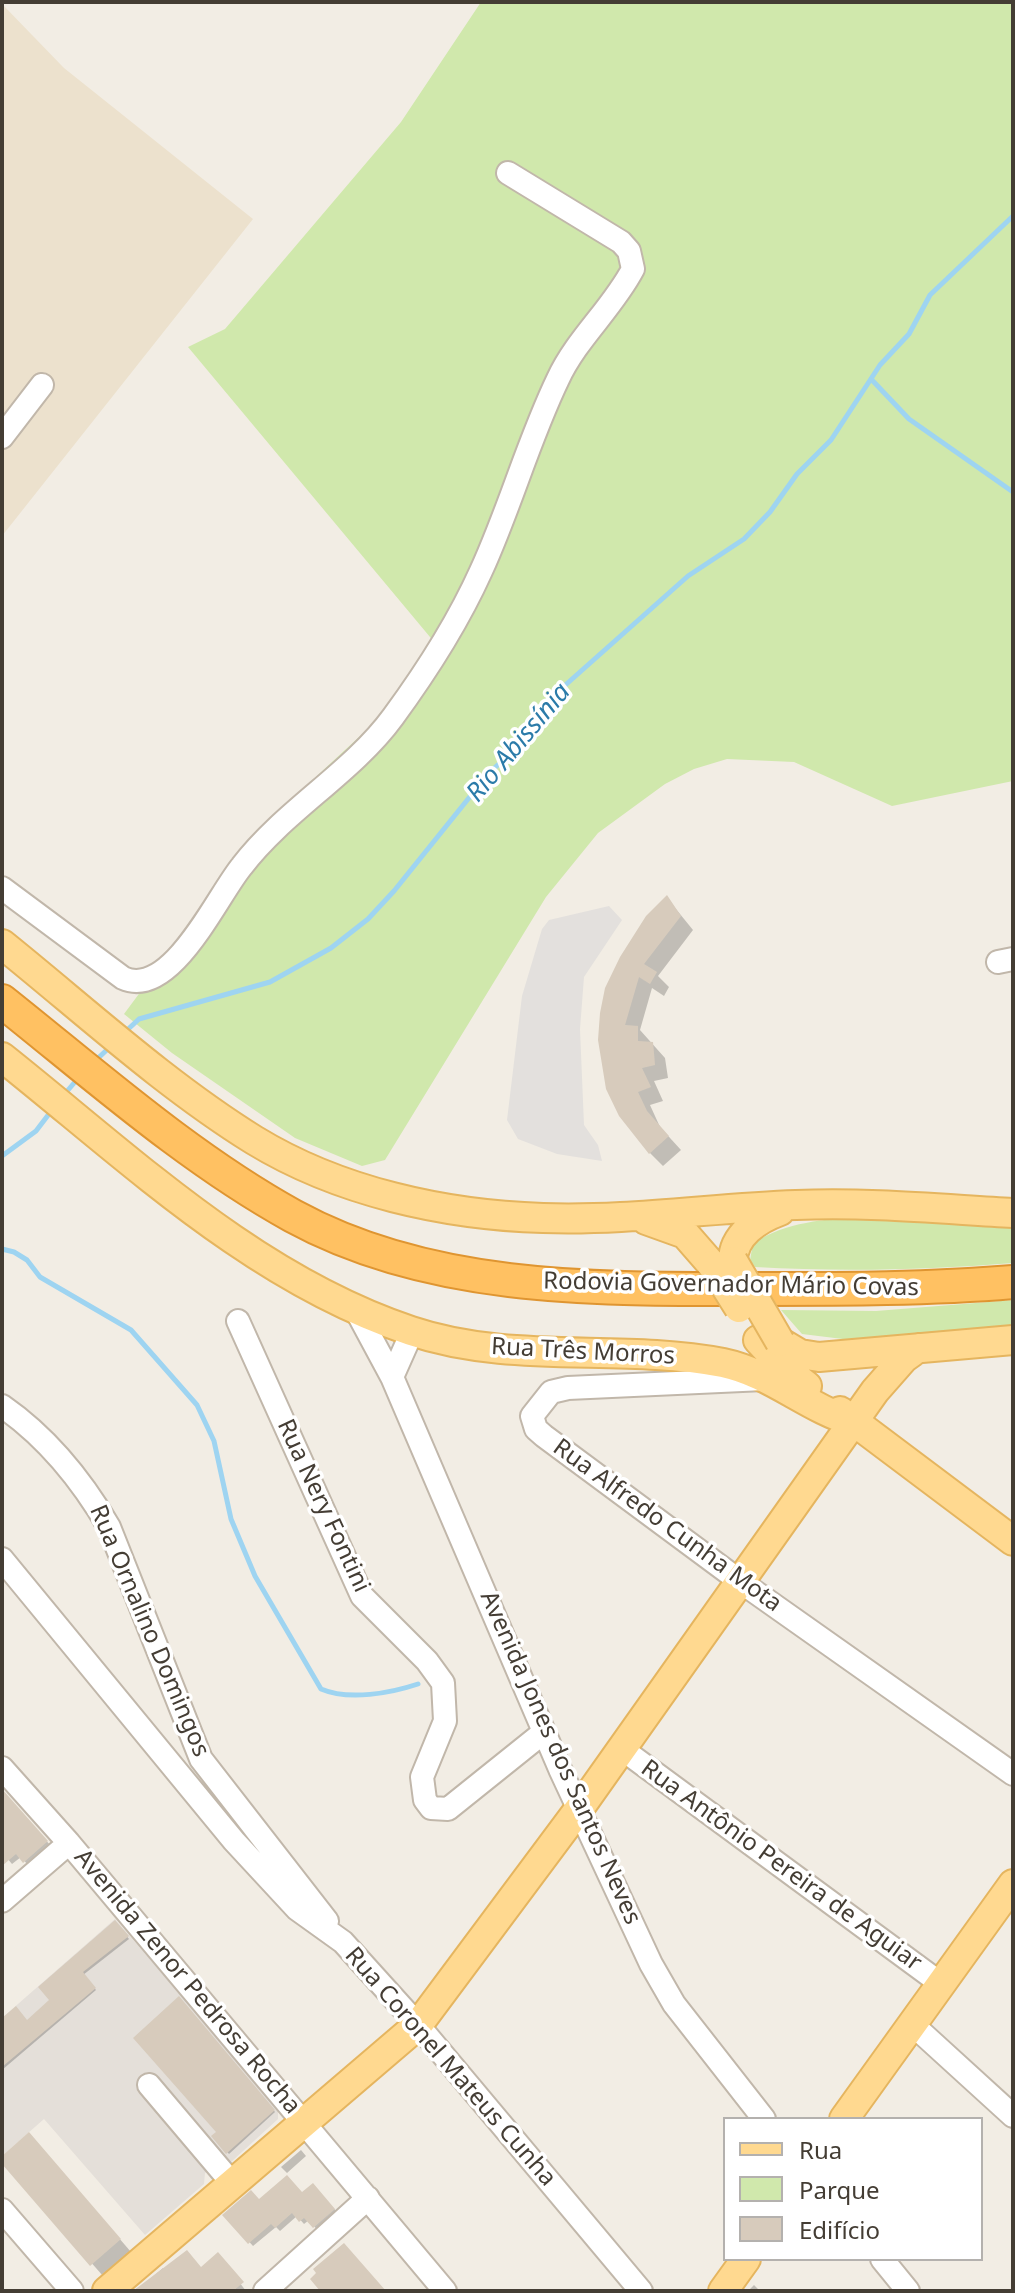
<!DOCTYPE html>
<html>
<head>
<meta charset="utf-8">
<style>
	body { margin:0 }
	#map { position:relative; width:1015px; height:2293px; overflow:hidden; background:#f2ede4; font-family:"Noto Sans",sans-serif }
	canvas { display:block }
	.frame { position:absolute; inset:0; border:4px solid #443d34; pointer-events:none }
	.legend { position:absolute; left:723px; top:2117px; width:260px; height:144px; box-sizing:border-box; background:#fff; border:2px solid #b4b1ae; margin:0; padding:10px 14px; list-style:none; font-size:24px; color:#443d34 }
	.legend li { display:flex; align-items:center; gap:16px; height:40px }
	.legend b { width:40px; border:2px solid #b4b1ae }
</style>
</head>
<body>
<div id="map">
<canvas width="1015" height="2293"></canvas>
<div class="frame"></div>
<ul class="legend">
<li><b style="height:10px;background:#ffd990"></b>Rua</li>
<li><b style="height:22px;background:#d0e8ac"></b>Parque</li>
<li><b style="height:22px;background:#d7cbbc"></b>Edifício</li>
</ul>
</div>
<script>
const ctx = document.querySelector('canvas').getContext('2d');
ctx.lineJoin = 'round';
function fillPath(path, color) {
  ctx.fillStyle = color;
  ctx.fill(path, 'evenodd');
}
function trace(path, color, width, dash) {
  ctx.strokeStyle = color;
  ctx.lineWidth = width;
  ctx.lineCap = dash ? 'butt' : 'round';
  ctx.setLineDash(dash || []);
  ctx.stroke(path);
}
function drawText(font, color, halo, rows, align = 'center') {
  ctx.font = font + ' "Noto Sans",sans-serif';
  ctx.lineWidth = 7;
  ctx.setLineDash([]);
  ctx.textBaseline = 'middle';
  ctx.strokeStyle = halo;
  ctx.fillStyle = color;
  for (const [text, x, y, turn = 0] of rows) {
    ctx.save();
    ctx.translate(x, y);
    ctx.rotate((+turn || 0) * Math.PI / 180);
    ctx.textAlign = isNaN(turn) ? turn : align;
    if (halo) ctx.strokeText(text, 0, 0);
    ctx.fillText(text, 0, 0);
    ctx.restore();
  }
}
fillPath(new Path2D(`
	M115 1919 278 2107V2119L231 2162 221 2159 205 2173 204 2184 145 2235 44 2119 2 2156V2018Z`), '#e4dfd9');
fillPath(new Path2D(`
	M2 4 64 68 253 219 2 536Z`), '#ece1cd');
fillPath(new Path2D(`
	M481 2H1013V781L892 806 794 762 727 759 694 769 665 784 598 833 546 897 385 1160 362 1166 295 1138 172 1053 124 1014 265 824 386 712 435 643 188 347 225 329 401 122Z
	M863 1217 1013 1223V1263C926 1270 842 1272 755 1267L750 1260 753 1243C787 1222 824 1219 863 1217Z
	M1013 1300V1332L851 1340 802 1334 781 1310 876 1311Z`), '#d0e8ac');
fillPath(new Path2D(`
	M609 906 622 920 584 977 580 1029 584 1125 598 1145 602 1161 557 1154 518 1139 507 1120 522 996 542 929 549 920Z`), '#e3e0dd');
fillPath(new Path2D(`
	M667 898 693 930 658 976 669 987 664 996 652 988 640 1030 665 1058 668 1078 654 1081 663 1101 650 1105 660 1127 681 1150 663 1166 650 1153 600 1040Z
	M2 1791 51 1846 28 1865 21 1857 12 1864 2 1852Z
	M115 1922 129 1939 83 1975 96 1990 2 2070V2021L27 2022 52 2001Z
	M179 1999 275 2112 229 2154 214 2137 219 2132Z
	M40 2146 131 2252 103 2276 2 2161Z
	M301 2150 306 2156 287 2173 281 2167Z
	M313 2186 338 2213 318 2231 309 2220 304 2224 297 2216 280 2231 276 2227 253 2246 225 2215 259 2202 302 2195Z
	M223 2261 246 2291 138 2289 163 2268 201 2269Z
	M754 2285 760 2291H748Z`), '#0003');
trace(new Path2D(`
	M871 379 909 419 1013 492
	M124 1033 139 1019 270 982 331 948 368 919 394 891 489 773 513 751 553 696 688 576 744 539 770 512 797 474 831 440 880 365 909 334 930 295 1013 216
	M95 1061 111 1046
	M63 1096 80 1076
	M2 1156 36 1131 52 1110
	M2 1249 14 1252 27 1260 40 1277 131 1330 197 1405 214 1441 231 1519 255 1576 321 1689C349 1701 391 1693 418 1684`), '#9ed4f1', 5);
fillPath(new Path2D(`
	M667 895 681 916 644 964 657 972 650 984 639 977 625 1025 638 1026V1041L653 1042 655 1065 642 1068 651 1087 638 1092 647 1111 669 1136 649 1154 619 1116 606 1089 598 1040 600 1013 605 988 620 957 646 916Z
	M2 1789 48 1841 23 1863 16 1854 2 1866Z
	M115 1920 129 1936 83 1972 96 1988 2 2067V2018L16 2006 27 2020 49 2000 38 1987Z
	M179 1996 275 2110 226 2154 211 2136 216 2132 133 2038Z
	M29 2132 121 2239 90 2266 2 2164V2156Z
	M287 2175 302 2192 313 2183 335 2209 313 2228 304 2218 299 2222 292 2213 275 2228 271 2224 248 2244 222 2215 251 2190 259 2199Z
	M344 2243 386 2291H320L310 2279 316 2273 313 2269Z
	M187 2250 201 2267 218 2252 244 2282 233 2291H133Z`), '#d7cbbc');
const minor = new Path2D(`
	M2 437 42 385
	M2 888 123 978C171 1000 217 896 242 866 285 810 352 773 393 717 426 672 458 622 481 571 510 508 528 441 558 379 577 338 612 309 633 269L629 251 621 242 508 173
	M998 962 1013 959
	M356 1310 392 1377 560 1769 651 1964 674 2004 764 2119
	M238 1321 362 1596 427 1661 443 1683 445 1721 422 1777 425 1800 431 1808 448 1809 544 1732
	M392 1377 412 1332
	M764 1379 568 1388 551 1392 532 1416 536 1429 544 1436 741 1582 1013 1774
	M2 1406C48 1438 81 1479 109 1527L201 1759 327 1921
	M2 1559 234 1841 297 1909 343 1942 418 2025 641 2291
	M622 1749 940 1983
	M2 1768 69 1843 445 2291
	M2 1901 69 1843
	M912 2024 1013 2116
	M149 2085 232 2183
	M2 2210 72 2291
	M882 2259 908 2291
	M265 2291 368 2198`);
const major = new Path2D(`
	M2 944C84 1010 164 1084 254 1140 339 1192 445 1215 543 1218 627 1221 712 1208 796 1205 869 1202 941 1209 1013 1213
	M2 1057C129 1158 254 1279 411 1331 512 1365 620 1343 723 1363 771 1373 807 1408 854 1422
	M646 1220 685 1234 712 1265
	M733 1261C733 1235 758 1219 780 1211
	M758 1340 783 1367 807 1386
	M780 1342 800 1354 819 1357 1013 1340
	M840 1411 1013 1541
	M844 2119 1013 1884
	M107 2291 418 2025 579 1809 875 1391 904 1358 918 1348
	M723 2291 746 2259`);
const highway = new Path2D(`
	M2 1001C95 1075 188 1158 293 1216 434 1293 604 1289 760 1289 844 1289 929 1289 1013 1282`);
trace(minor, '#c1b7aa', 26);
trace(major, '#e5b55f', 32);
trace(highway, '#df9531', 36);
trace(minor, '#fff', 22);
trace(major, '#ffd990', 28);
trace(highway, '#ffc162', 32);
const majorBridge = new Path2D(`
	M733 1261 780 1342
	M712 1265 739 1308`);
trace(majorBridge, '#e5b55f', 32, []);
trace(majorBridge, '#ffd990', 28);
drawText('24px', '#443d34', '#fff', [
	["Rodovia Governador Mário Covas",731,1285,1],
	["Rua Três Morros",583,1352,3],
	["Rua Nery Fontini",323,1506,65],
	["Rua Alfredo Cunha Mota",667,1526,36],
	["Rua Ornalino Domingos",149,1631,67],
	["Avenida Jones dos Santos Neves",560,1758,66],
	["Rua Antônio Pereira de Aguiar",781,1866,36],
	["Avenida Zenor Pedrosa Rocha",187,1982,50],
	["Rua Coronel Mateus Cunha",450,2067,49]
]);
drawText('italic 26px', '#2b7ba9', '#fff', [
	["Rio Abissínia",519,743,-50]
]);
</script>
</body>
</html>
